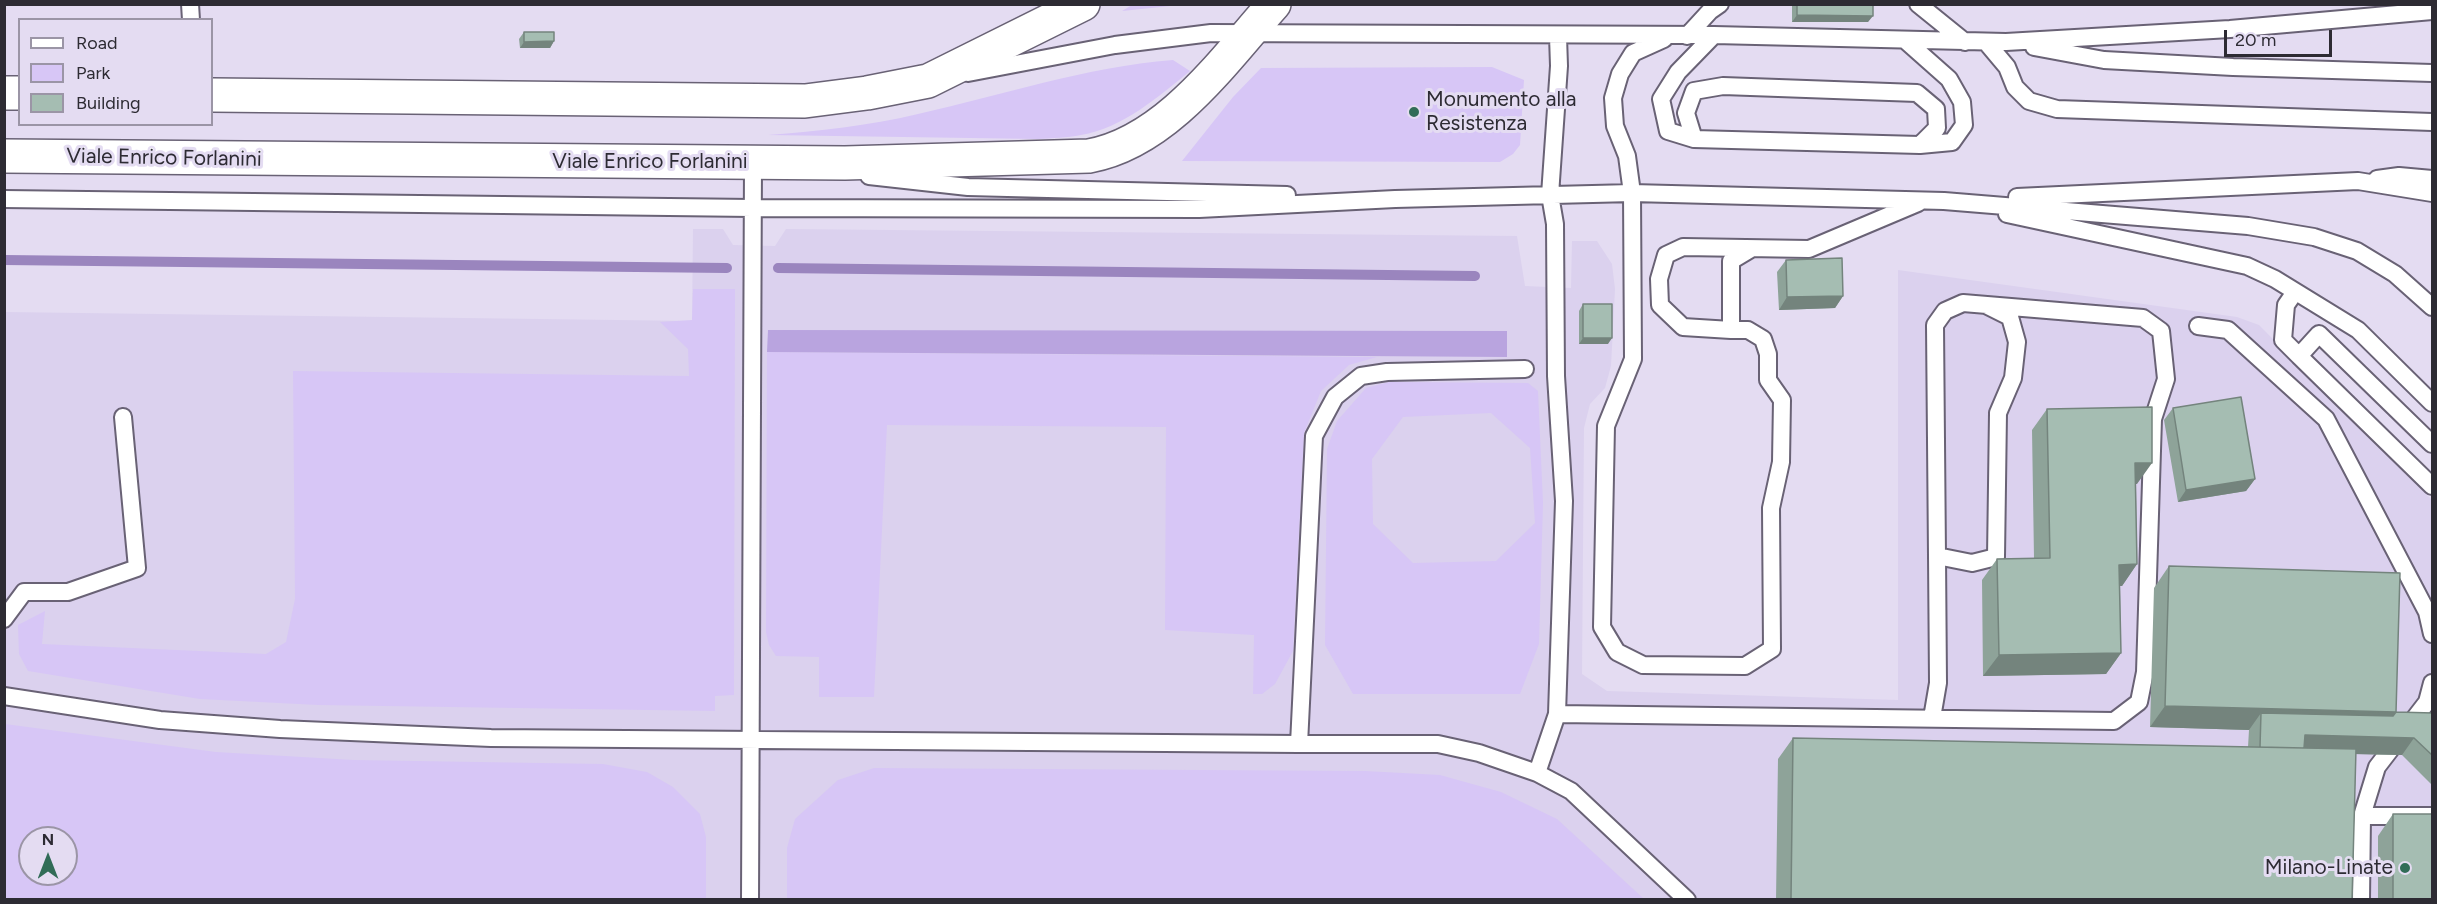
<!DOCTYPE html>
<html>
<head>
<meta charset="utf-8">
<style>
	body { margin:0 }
	#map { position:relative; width:2437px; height:904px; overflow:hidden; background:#e4dcf2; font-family:Figtree,sans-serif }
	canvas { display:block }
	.frame { position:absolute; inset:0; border:6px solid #2d2b33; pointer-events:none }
	.legend { position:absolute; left:18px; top:18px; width:195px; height:108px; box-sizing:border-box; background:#e4dcf2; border:2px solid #9b95a6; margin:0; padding:8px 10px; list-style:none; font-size:18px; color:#2d2b33 }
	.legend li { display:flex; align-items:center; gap:12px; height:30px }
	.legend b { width:30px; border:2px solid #9b95a6 }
	.north { position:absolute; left:18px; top:826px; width:60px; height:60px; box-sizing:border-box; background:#e4dcf2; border:2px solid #9b95a6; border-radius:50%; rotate:0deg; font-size:16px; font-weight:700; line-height:24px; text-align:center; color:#2d2b33 }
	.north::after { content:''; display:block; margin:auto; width:21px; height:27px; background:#316c57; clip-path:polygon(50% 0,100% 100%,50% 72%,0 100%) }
	.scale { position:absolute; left:2224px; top:30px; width:108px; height:27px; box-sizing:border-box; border:3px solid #2d2b33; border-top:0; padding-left:8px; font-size:18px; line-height:21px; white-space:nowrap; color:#2d2b33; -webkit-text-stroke:4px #e4dcf2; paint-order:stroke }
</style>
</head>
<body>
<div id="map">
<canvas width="2437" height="904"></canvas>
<div class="frame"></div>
<ul class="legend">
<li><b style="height:8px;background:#fff"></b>Road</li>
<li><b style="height:16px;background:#d7c6f6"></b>Park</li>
<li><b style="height:16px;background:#a5bdb2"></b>Building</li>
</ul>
<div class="north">N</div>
<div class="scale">20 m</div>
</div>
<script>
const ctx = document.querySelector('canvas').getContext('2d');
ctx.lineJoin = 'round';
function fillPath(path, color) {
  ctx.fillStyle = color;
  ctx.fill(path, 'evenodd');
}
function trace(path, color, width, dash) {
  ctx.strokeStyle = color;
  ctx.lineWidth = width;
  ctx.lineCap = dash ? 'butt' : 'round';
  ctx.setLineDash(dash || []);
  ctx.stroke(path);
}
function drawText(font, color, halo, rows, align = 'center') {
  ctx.font = font + ' Figtree,sans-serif';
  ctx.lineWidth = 6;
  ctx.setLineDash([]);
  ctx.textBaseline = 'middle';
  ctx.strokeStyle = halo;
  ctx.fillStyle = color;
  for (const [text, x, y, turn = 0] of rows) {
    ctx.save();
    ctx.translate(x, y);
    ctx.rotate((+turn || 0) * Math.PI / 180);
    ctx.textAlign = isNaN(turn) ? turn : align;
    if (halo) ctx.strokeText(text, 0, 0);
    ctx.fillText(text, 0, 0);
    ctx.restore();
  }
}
fillPath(new Path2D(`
	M693 229H723L733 245 775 246 786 229 1517 236 1525 286 1571 288 1572 241H1597L1612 264 1615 289 1611 366 1605 388 1590 404 1584 428 1582 674 1607 691 1898 700V270L2237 317 2259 325 2432 500V899H5V312L692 321ZM30 838H66V874H30Z`), '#dbd1ee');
fillPath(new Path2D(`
	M1132 5V4L1180 5 1122 11Z
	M1173 60 1190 71C1158 97 1123 128 1081 135 1067 138 1052 138 1038 139L768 135C819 131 868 126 918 114 1003 95 1085 67 1173 60Z
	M1492 67 1524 80 1520 145 1513 154 1500 162 1182 161 1233 97 1261 68Z
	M693 289H735L734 695 715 696V711L318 705 200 699 28 671 19 654 18 625 45 611 42 644 266 654 286 642 295 599 293 371 689 376 688 349 660 322 692 320Z
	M767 352 1377 357 1349 365 1321 391 1304 433 1293 651 1275 684 1262 694H1253L1254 635 1165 630 1166 427 887 425 874 697H819V657L776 656 769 645 766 632Z
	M1389 382 1528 383 1538 391 1543 503 1539 644 1520 694H1353L1325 645 1327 449 1337 421 1366 388ZM1491 413 1530 448 1535 523 1496 561 1413 563 1373 524 1372 459 1403 417Z
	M5 724 216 752 354 760 603 764 647 772 673 787 700 814 706 837V899H5ZM30 838H66V874H30Z
	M874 768 1365 771 1440 775 1501 792 1557 819 1644 899H787V848L795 819 838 780Z`), '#d7c6f6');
fillPath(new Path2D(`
	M768 330 1507 331V357L767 352Z`), '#b9a4df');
trace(new Path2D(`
	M4 260 727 268
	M778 268 1475 276`), '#9a85be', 10);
const service = new Path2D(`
	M190 4 191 20
	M1918 4 1965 42
	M1714 35 1678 72 1661 99 1668 131 1694 139 1920 145 1952 142 1964 125 1962 102 1949 79 1905 40
	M1687 36 1710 11 1720 4
	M1664 39 1633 53 1620 74 1613 98 1615 126 1627 156 1632 193 1633 359 1606 426 1602 627 1617 652 1643 665 1745 666 1772 649 1771 508 1781 462 1782 400 1768 380V354L1763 339 1748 330H1731V261L1751 249
	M1986 42 2007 67 2015 87 2029 101 2057 109 2432 122
	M2034 47 2104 60 2233 67 2432 73
	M968 73 1115 45 1211 33 1714 35 2006 42 2230 29 2432 11
	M1694 139 1686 113 1694 91 1723 86 1917 93 1936 109 1937 128 1920 145
	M869 176 968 187 1287 195
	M2377 179 2399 176 2432 179
	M2017 197 2358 181 2432 193
	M4 199 752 208 1199 209 1395 199 1632 193 1944 201 2248 226 2314 237 2357 251 2395 274 2432 307
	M2007 214 2247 266 2275 279 2358 330 2432 403
	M2295 292 2286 305 2283 340 2299 356
	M2198 326 2228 330 2326 419 2427 612 2432 634
	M1731 330 1683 327 1660 305 1659 279 1666 255 1683 247 1809 249 1918 203
	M2432 444 2319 334 2299 356 2432 486
	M4 619 24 592H68L137 568 123 417
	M4 696 160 720 280 729 491 738 1299 744 1314 436 1335 397 1361 376 1387 372 1525 369
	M1557 714 2114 721 2139 702 2145 672 2153 419 2166 379 2161 331 2143 318 1963 303 1945 311 1935 325 1937 556 1972 563 1996 557 1998 413 2013 378 2017 342 2010 317 1986 305
	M1932 718 1938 683 1937 556
	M1299 744H1438L1479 753 1537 773 1571 791 1687 900
	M1537 773 1557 714 1564 501 1556 376 1555 224 1550 195 1559 66 1558 36
	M2362 816 2377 767 2427 702 2432 683
	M750 900 753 163 760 164
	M2361 900 2362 816H2432`);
const primary = new Path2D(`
	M4 93H20
	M212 95 805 101 867 93 928 81 1083 4
	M4 156 845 163 1089 156C1167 142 1224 60 1274 4`);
trace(service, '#696275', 20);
trace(primary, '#696275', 36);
trace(service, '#fff', 16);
trace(primary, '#fff', 33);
fillPath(new Path2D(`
	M1792 4H1873L1868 22H1792Z
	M524 32 554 41 550 48H520L519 39Z
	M1786 260 1843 296 1835 308 1779 310 1777 272Z
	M1583 304 1608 344H1579V311Z
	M2173 408 2255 479 2246 491 2178 502 2164 420Z
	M2047 409 2137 484H2136L2137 564 2122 586H2120L2121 653 2106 674 1983 676 1982 580 1997 559 2034 558 2032 430Z
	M2169 566 2396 712 2433 713V786L2402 755 2356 754 2352 900H1776L1778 759 1793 738 2248 747 2249 730 2150 727 2154 588Z
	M2393 814 2433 900H2378V836Z`), '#8ea399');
fillPath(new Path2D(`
	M1797 15 1873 16 1868 22H1792Z
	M554 41 550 48H520L524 42Z
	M1843 296 1835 308 1779 310 1787 297Z
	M1583 338H1612L1608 344H1579Z
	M2135 463H2152L2137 484H2120Z
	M2255 479 2246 491 2178 502 2186 490Z
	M2137 564 2122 586H2104L2119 565Z
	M2121 653 2106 674 1983 676 1999 655Z
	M2165 706 2396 712 2381 734 2261 713 2249 730 2150 727Z
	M2305 735 2414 738 2402 755 2303 753Z`), '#74847d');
const building = new Path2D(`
	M1797 4H1873V16L1797 15Z
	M524 32H554V41L524 42Z
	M1842 258 1843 296 1787 297 1786 260Z
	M1583 304H1612V338H1583Z
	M2241 397 2255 479 2186 490 2173 408Z
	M2152 407V463H2135L2137 564 2119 565 2121 653 1999 655 1997 559 2050 558 2047 409Z
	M2169 566 2400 573 2396 712 2165 706Z
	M2396 712 2433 713V756L2414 738 2305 735 2304 748 2260 747 2261 713 2393 716Z
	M1793 738 2356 749 2352 900 1791 899Z
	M2393 814H2433V900H2393Z`);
fillPath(building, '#a5bdb2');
trace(building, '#74847d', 1.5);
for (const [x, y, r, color] of [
	[1414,112,6,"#316c57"],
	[2405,868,6,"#316c57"]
]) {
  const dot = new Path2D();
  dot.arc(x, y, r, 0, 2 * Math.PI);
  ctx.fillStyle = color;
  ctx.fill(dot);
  trace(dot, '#e4dcf2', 2);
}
drawText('21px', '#2d2b33', '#e4dcf2', [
	["Monumento alla",1426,100],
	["Resistenza",1426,124],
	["Milano-Linate",2393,868,"right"]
], 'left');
drawText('21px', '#2d2b33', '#e4dcf2', [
	["Viale Enrico Forlanini",164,158,1],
	["Viale Enrico Forlanini",650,162]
]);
</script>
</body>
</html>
